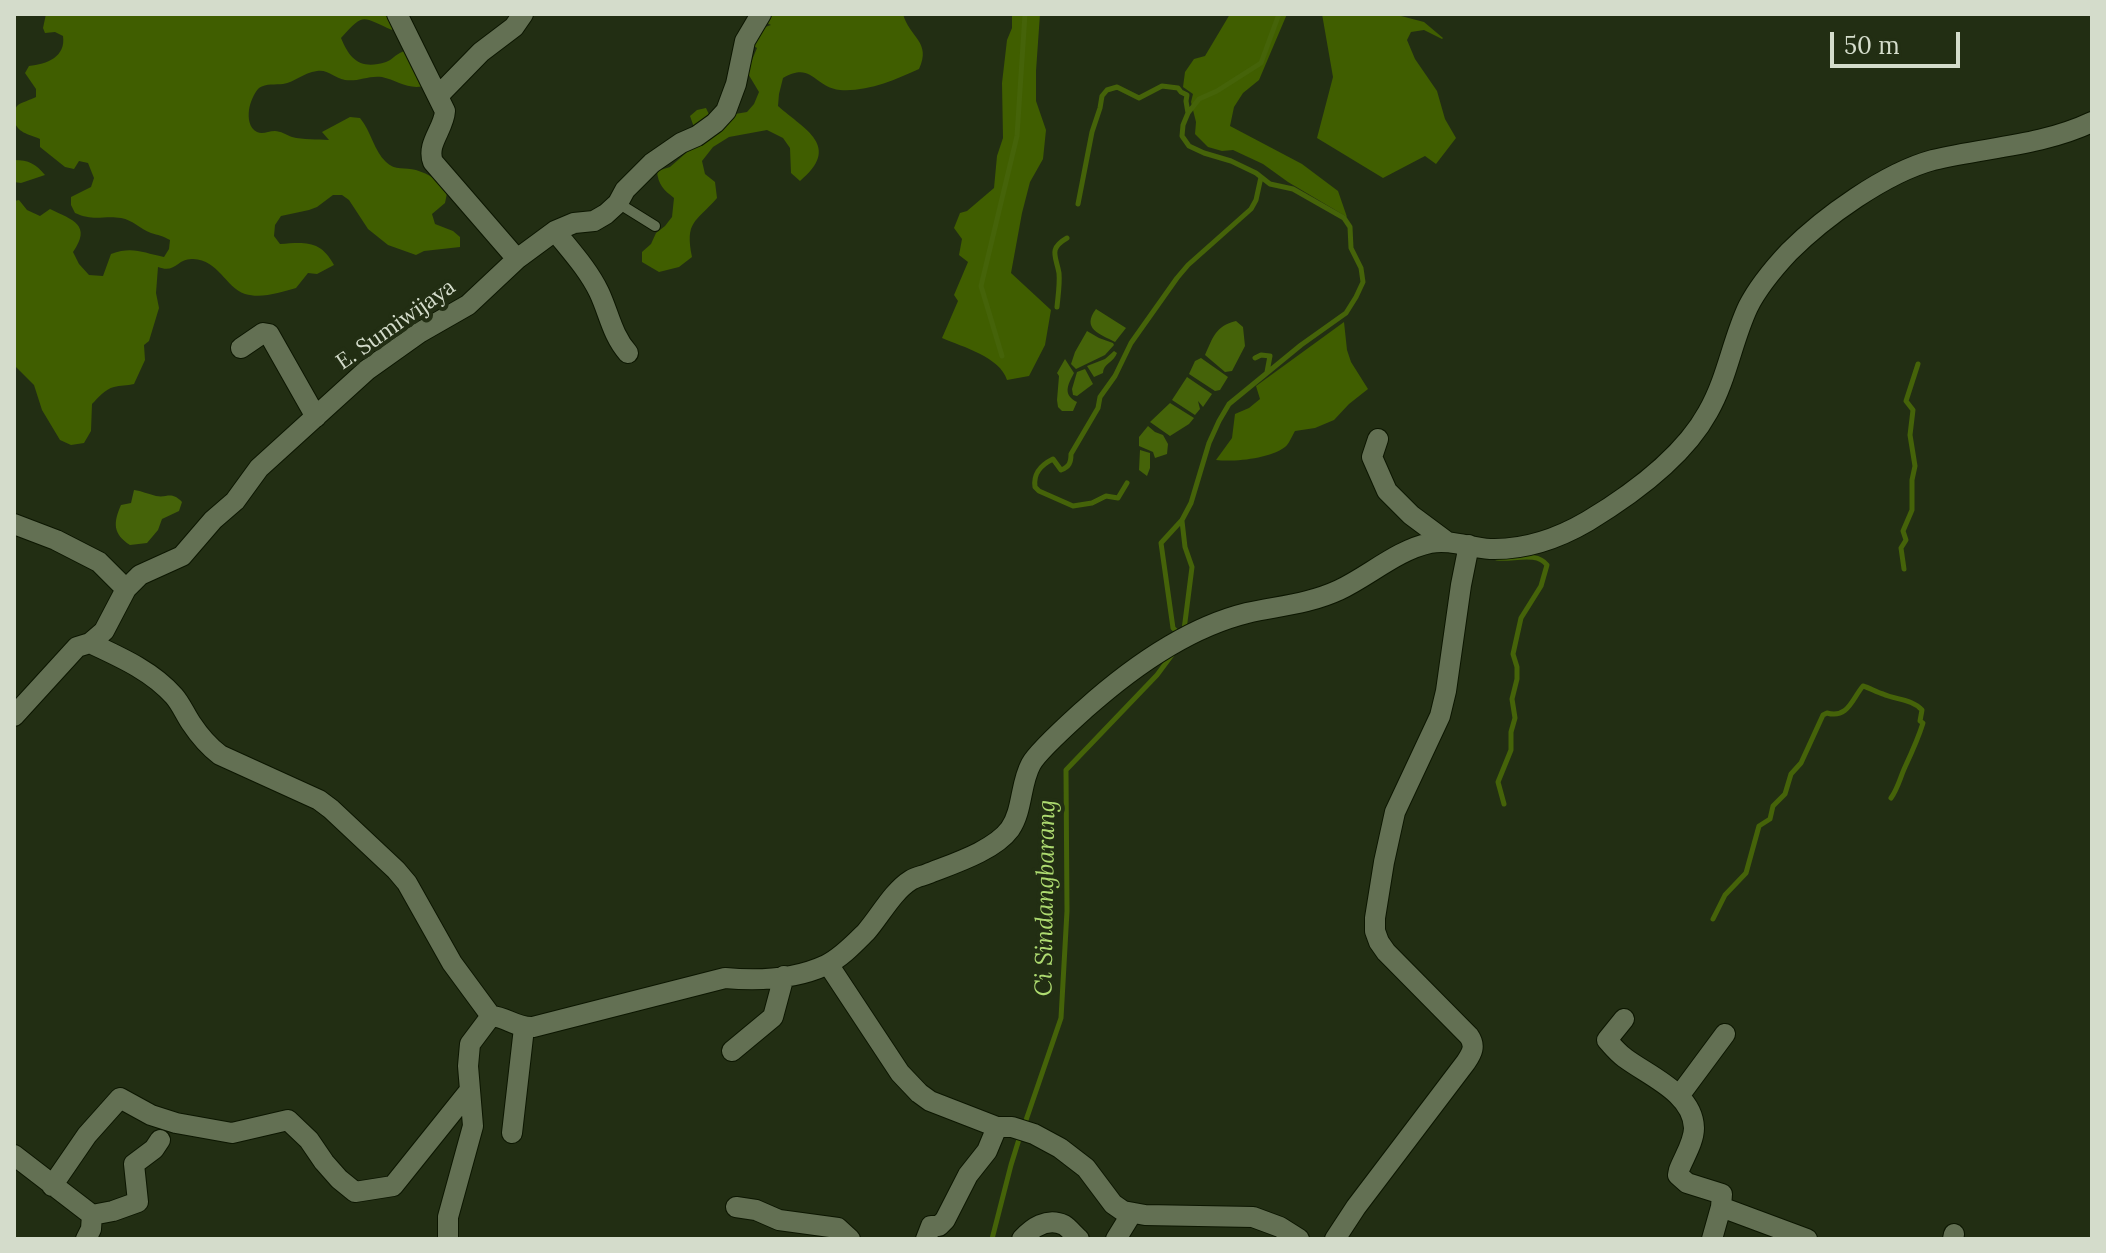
<!DOCTYPE html>
<html>
<head>
<meta charset="utf-8">
<style>
	body { margin:0 }
	#map { position:relative; width:2106px; height:1253px; overflow:hidden; background:#222e13; font-family:Lora,serif }
	canvas { display:block }
	.frame { position:absolute; inset:0; border:16px solid #d4dccb; pointer-events:none }
	.scale { position:absolute; left:1830px; top:32px; width:130px; height:36px; box-sizing:border-box; border:4px solid #d4dccb; border-top:0; padding-left:10px; font-size:24px; line-height:28px; white-space:nowrap; color:#d4dccb; -webkit-text-stroke:6px #222e13; paint-order:stroke }
</style>
</head>
<body>
<div id="map">
<canvas width="2106" height="1253"></canvas>
<div class="frame"></div>
<div class="scale">50 m</div>
</div>
<script>
const ctx = document.querySelector('canvas').getContext('2d');
ctx.lineJoin = 'round';
function fillPath(path, color) {
  ctx.fillStyle = color;
  ctx.fill(path, 'evenodd');
}
function trace(path, color, width, dash) {
  ctx.strokeStyle = color;
  ctx.lineWidth = width;
  ctx.lineCap = dash ? 'butt' : 'round';
  ctx.setLineDash(dash || []);
  ctx.stroke(path);
}
function drawText(font, color, halo, rows, align = 'center') {
  ctx.font = font + ' Lora,serif';
  ctx.lineWidth = 8;
  ctx.setLineDash([]);
  ctx.textBaseline = 'middle';
  ctx.strokeStyle = halo;
  ctx.fillStyle = color;
  for (const [text, x, y, turn = 0] of rows) {
    ctx.save();
    ctx.translate(x, y);
    ctx.rotate((+turn || 0) * Math.PI / 180);
    ctx.textAlign = isNaN(turn) ? turn : align;
    if (halo) ctx.strokeText(text, 0, 0);
    ctx.fillText(text, 0, 0);
    ctx.restore();
  }
}
fillPath(new Path2D(`
	M46 14H395L396 20 392 30C361 17 365 12 341 38 350 60 361 70 386 62 392 60 396 54 402 52 408 49 416 50 421 50L429 56V66L423 86C409 90 396 80 382 77 369 75 358 82 345 80 334 78 328 69 317 71 303 73 295 82 283 84 276 85 266 83 259 88 254 93 250 103 249 110 248 118 249 128 257 132 263 135 268 131 275 131 280 131 287 135 292 137 303 140 317 139 329 140L322 132 350 117 360 118C371 131 374 151 386 162 395 171 405 167 416 170 429 174 440 181 447 193L445 203 432 214 435 224 453 231 460 237V247L424 251 416 255 388 245 368 229 349 200 342 195H333L317 207 309 210 281 216 275 225 274 236 280 244C305 242 321 240 334 265L317 274 308 273 296 288C281 292 262 299 245 294 225 287 219 260 193 259 177 258 176 274 158 267L156 293 159 308 149 341 144 345 145 360 134 384C127 386 120 385 114 387 105 389 98 398 92 404L91 431 84 443 71 445 60 440 42 410 34 385 14 365V201L19 200 27 210 40 216 50 209C73 220 92 225 73 252L79 264 89 275 103 276 111 254C133 246 143 253 164 257L169 249 170 240C163 236 158 235 151 233 140 229 133 220 121 218 103 215 95 222 75 213L71 205V197L91 187 94 178 88 163 79 161 74 169 65 167 40 147V139C29 134 16 133 14 119 13 114 14 110 17 106 21 102 31 100 36 97V89L25 73 29 66C47 64 66 57 63 36L55 32 45 33 43 28Z
	M762 14H903C909 37 932 42 919 69 895 80 867 92 840 90 813 87 813 61 783 78L779 94 778 106C805 130 842 146 800 181L791 173 790 148 783 138 767 130 729 137 713 147 702 161 705 174 715 182 717 198C695 223 685 221 692 257L679 267 659 272 642 262V252L651 244 656 233 665 226 672 217 674 198C664 190 658 185 657 171L670 167 694 146 696 133 690 116 697 110 706 108 713 123 735 114 747 112 754 104 759 92 747 72 757 48 747 42 756 30 771 25 759 19Z
	M1012 14H1040L1036 71V101L1046 130 1043 159 1030 182 1022 213 1011 273 1051 310 1045 345 1029 376 1007 380C1000 357 963 347 942 338L958 301 954 295 968 262 959 255 962 239 954 228 960 213 967 211 994 188 997 156 1003 138 1002 83 1007 40 1012 28Z
	M1230 14H1287L1259 80 1243 93 1234 107 1230 126 1302 164 1338 191 1347 217 1288 182 1263 164 1233 150 1222 151 1208 147 1195 134 1196 122 1191 102 1193 94 1183 87 1185 72 1194 59 1205 56Z
	M1322 14H1401V16L1424 22 1443 38 1442 39 1424 30 1411 32 1407 40 1415 59 1437 91 1445 119 1456 138 1436 164 1425 156 1383 178 1317 138 1333 77Z
	M14 160C29 160 36 164 45 175L21 183 14 182Z
	M1344 322 1347 350 1351 362 1368 389 1349 404 1334 420 1315 428 1295 431C1292 436 1289 444 1285 447 1269 459 1234 462 1216 460L1232 438 1235 414 1249 408 1260 399 1256 386Z`), '#405e00');
fillPath(new Path2D(`
	M1096 309 1126 328 1115 342C1100 334 1081 329 1096 309Z
	M1236 321 1243 327 1245 346 1232 371 1225 372 1205 355C1213 338 1215 326 1236 321Z
	M1087 331 1099 338 1113 343 1114 345 1105 355 1076 369 1071 364 1075 352Z
	M1114 351 1117 353C1114 362 1103 364 1103 373L1094 377 1087 366 1105 359Z
	M1201 358 1228 377 1220 390 1215 391 1189 374 1195 361Z
	M1065 359 1074 373C1067 386 1063 395 1077 402L1073 411H1062L1058 407 1057 400 1059 376 1057 373Z
	M1085 369 1093 384 1077 396 1073 395 1072 389 1077 372Z
	M1187 377 1212 394 1203 407 1198 401 1200 409 1195 415 1172 400Z
	M1170 403 1194 418 1189 424 1170 436 1150 422Z
	M1148 426 1155 432 1163 435 1168 444 1167 454 1155 458 1153 452 1139 446V437Z
	M1140 450 1150 453V468L1147 476 1139 470Z
	M134 490C142 491 148 494 156 496 168 498 171 491 182 502L179 511 162 519 158 530 147 543 130 545C113 534 113 523 121 505L131 503Z`), '#456309');
trace(new Path2D(`
	M1078 204 1092 132 1100 108 1102 96 1107 90 1117 87 1139 98 1162 86 1178 88 1181 92 1187 95 1186 101 1188 113
	M1057 307C1058 296 1060 284 1059 273 1056 256 1048 249 1067 238
	M1002 356 981 286 1017 136 1025 14
	M1255 358 1261 355 1270 356 1267 372
	M1127 483 1118 498 1106 496 1092 503 1073 506 1039 491 1035 487C1033 473 1041 465 1053 459L1061 470C1069 467 1071 463 1071 454L1098 408 1100 397 1115 376 1131 343 1177 278 1188 265 1251 209 1256 200 1261 177
	M1182 521 1185 547 1192 567 1184 630
	M1497 558C1513 560 1537 551 1547 565L1541 586 1521 618 1513 654 1517 667V679L1512 699 1515 718 1511 732V750L1498 782 1504 804
	M1904 569 1901 548 1906 540 1903 531 1912 510V480L1915 466 1910 435 1913 410 1906 401 1918 364
	M1179 634 1173 628 1161 543 1182 520 1191 503 1209 443 1219 421 1229 404 1301 345 1346 313 1356 297 1363 282 1361 268 1351 248 1350 227 1344 218 1293 189 1270 184 1256 173 1231 161 1204 153 1189 146 1182 136 1183 125 1188 113 1199 99 1217 91 1261 63 1279 14
	M1713 919 1725 895 1746 873 1759 826 1770 819 1773 806 1785 794 1791 774 1801 763 1823 715 1827 713C1848 719 1852 699 1863 686 1870 688 1876 692 1883 694 1896 700 1912 699 1922 710L1920 721 1923 723C1918 739 1912 752 1905 767 1900 778 1898 788 1891 798
	M1024 1126 1061 1018 1067 911 1066 770 1157 675 1174 652
	M992 1239 1011 1165 1020 1136`), '#456309', 5);
const service = new Path2D(`
	M618 203 655 226`);
const minor = new Path2D(`
	M397 14 445 111C444 129 426 144 433 162L517 259
	M438 96 481 52 514 27 523 14
	M555 231C570 250 588 269 599 292 609 313 612 335 628 353
	M241 348 263 333 269 334 316 417
	M1378 439 1372 457 1387 491 1411 515 1446 541
	M14 524 56 540 99 562 126 589
	M90 643C120 657 152 671 174 696 181 704 185 714 191 723 199 735 208 746 220 755L319 800 331 809 396 870 407 883 452 963 491 1016C507 1017 516 1028 533 1027L725 978C758 981 796 979 826 965 841 958 855 943 866 932 880 916 893 891 911 880 916 877 922 876 927 874 952 864 994 851 1010 829 1023 810 1020 784 1031 764 1038 751 1073 720 1085 709 1131 668 1186 628 1247 613 1278 606 1309 604 1339 590 1369 576 1397 550 1430 543 1451 539 1470 548 1490 549 1524 550 1559 538 1588 521 1631 495 1684 456 1708 412 1727 379 1732 341 1748 307 1758 287 1774 268 1789 252 1824 217 1885 173 1933 160 1987 147 2041 146 2092 122
	M14 716 77 647 90 643 104 631 126 589 140 575 182 556 213 520 235 501 259 468 367 370 419 333 468 305 517 259 555 231 574 223 594 221 606 214 618 203 625 190 652 163 681 143 697 136 715 123 726 111 736 84 745 41 761 14
	M828 964 900 1073 919 1093 930 1101 997 1127H1012L1034 1134 1060 1148 1086 1168 1113 1204 1123 1211 1145 1215 1253 1217 1280 1227 1299 1239
	M1624 1019 1607 1040C1613 1047 1618 1053 1625 1058 1649 1076 1693 1093 1694 1128 1694 1142 1684 1157 1679 1170L1678 1175 1687 1183 1722 1194 1721 1207
	M732 1051 773 1017 784 976
	M1679 1096 1725 1034
	M512 1133 524 1028
	M14 1155 92 1215 113 1211 138 1202 134 1164 154 1149 160 1140
	M52 1186 87 1135 120 1098 151 1115 176 1123 232 1133 288 1120 309 1140 324 1162 339 1179 355 1192 393 1186 470 1090
	M736 1207 756 1210 779 1220 838 1228 850 1239
	M86 1239 91 1229 92 1215
	M448 1239V1217L473 1126 468 1066 470 1044 491 1016
	M926 1239 931 1226H939L945 1220 968 1175 987 1151 997 1127
	M1022 1239C1032 1228 1047 1217 1064 1225 1069 1228 1074 1235 1079 1239
	M1116 1239 1132 1213
	M1335 1239 1356 1207 1466 1062C1472 1053 1476 1046 1469 1036L1386 952 1379 942 1375 931V918L1384 862 1395 812 1440 716 1446 691 1461 585 1469 545
	M1712 1239 1721 1207 1807 1239
	M1953 1239 1954 1234`);
trace(service, '#0c1600', 12);
trace(minor, '#0c1600', 22);
trace(service, '#637053', 10);
trace(minor, '#637053', 20);
drawText('22px', '#d4dccb', '#222e13', [
	["E. Sumiwijaya",396,325,-35]
]);
drawText('italic 24px', '#aedb70', '#222e13', [
	["Ci Sindangbarang",1046,898,-89]
]);
</script>
</body>
</html>
